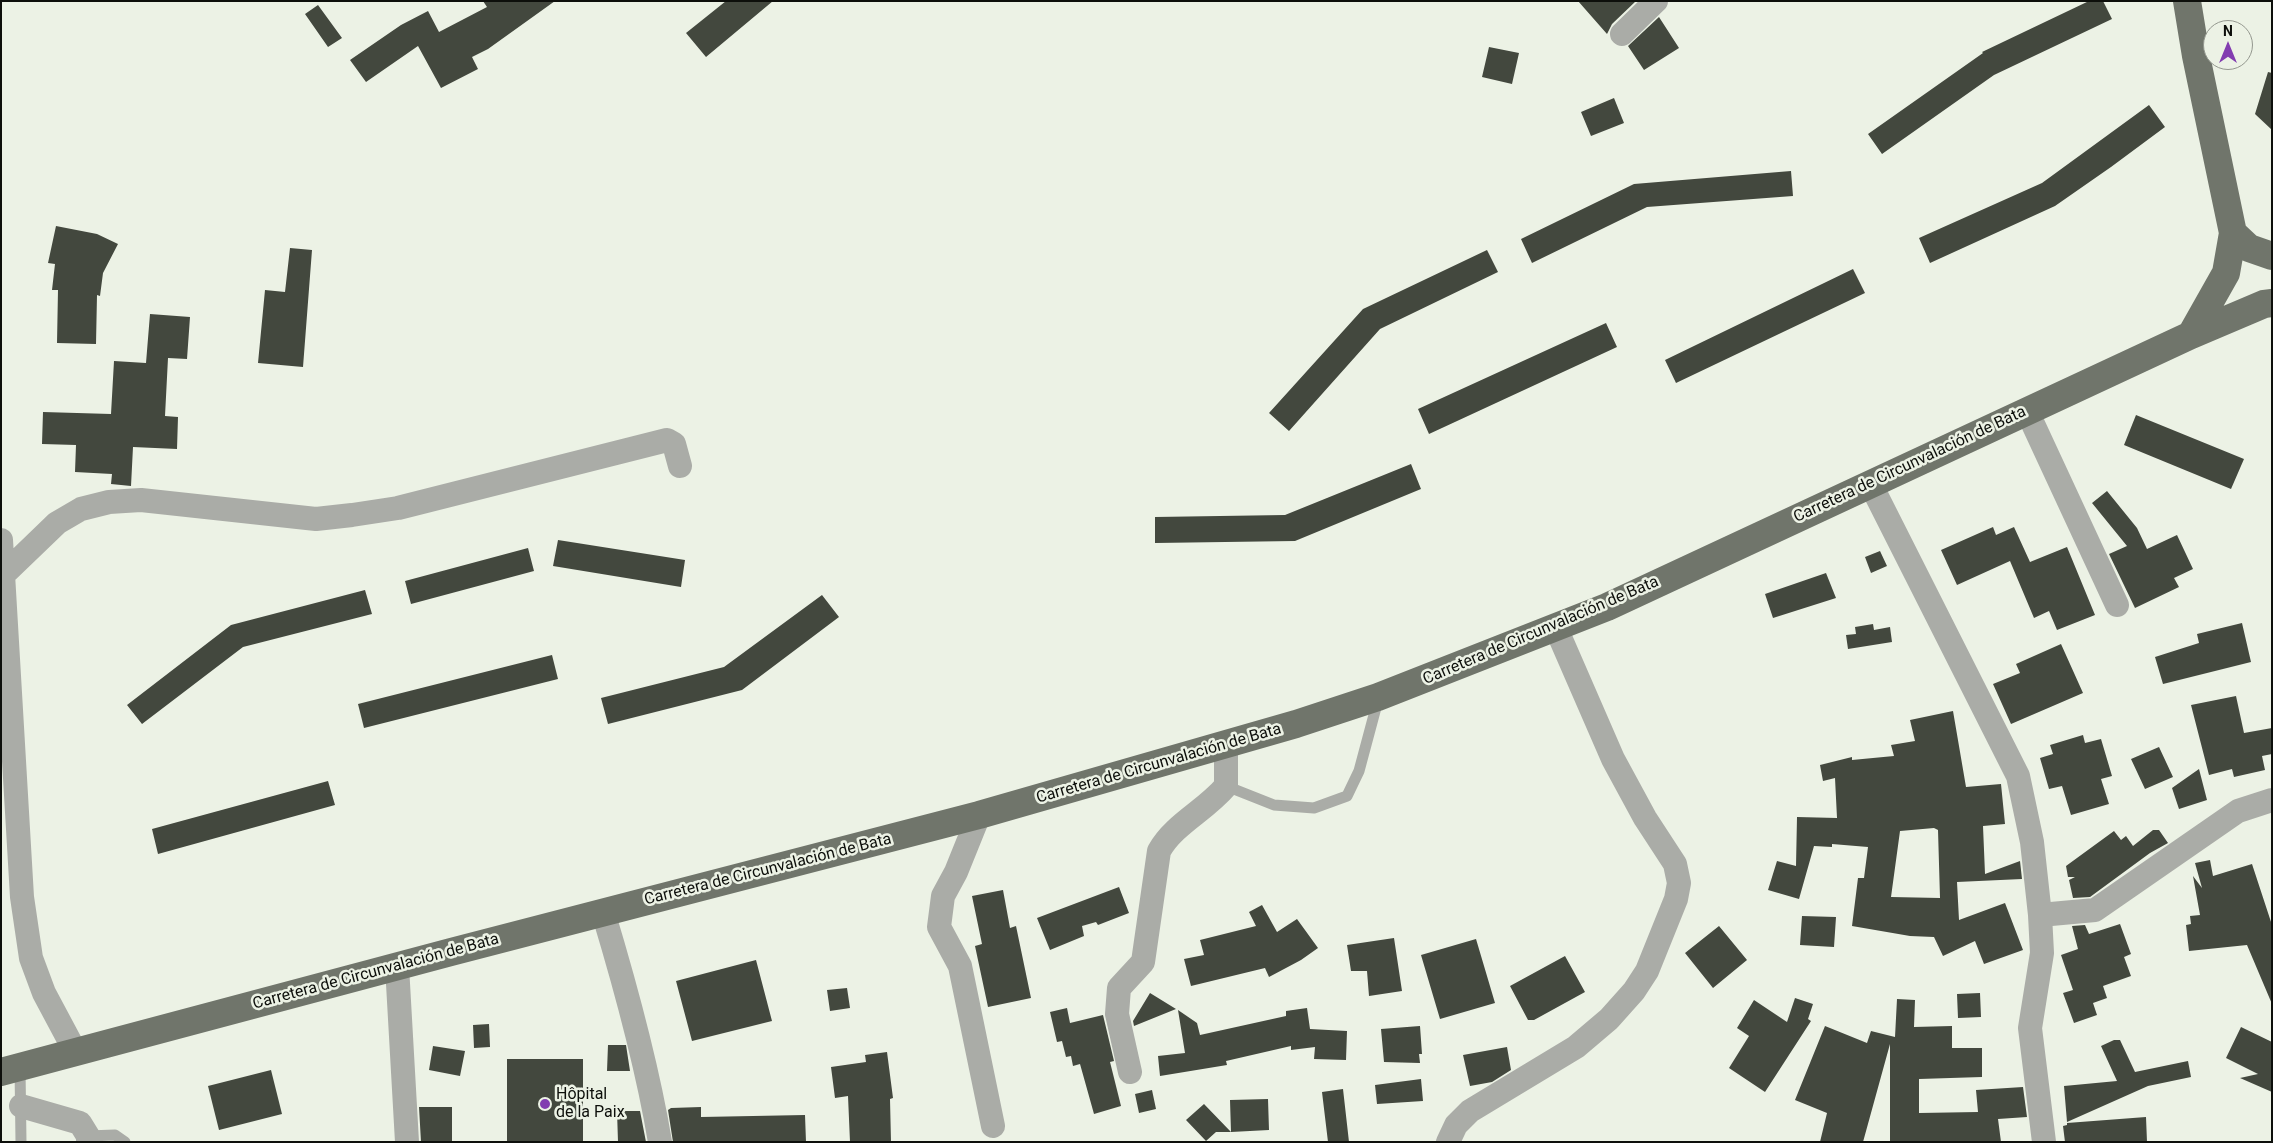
<!DOCTYPE html>
<html>
<head>
<meta charset="utf-8">
<style>
	body { margin:0 }
	#map { position:relative; width:2273px; height:1143px; overflow:hidden; background:#ecf2e5; font-family:Roboto,sans-serif }
	canvas { display:block }
	.frame { position:absolute; inset:0; border:2px solid #0d0f0b; pointer-events:none }
	.north { position:absolute; left:2203px; top:20px; width:50px; height:50px; box-sizing:border-box; background:#ecf2e5; border:1px solid #93978e; border-radius:50%; rotate:0deg; font-size:14px; font-weight:700; line-height:20px; text-align:center; color:#0d0f0b }
	.north::after { content:''; display:block; margin:auto; width:18px; height:22px; background:#823db0; clip-path:polygon(50% 0,100% 100%,50% 72%,0 100%) }
</style>
</head>
<body>
<div id="map">
<canvas width="2273" height="1143"></canvas>
<div class="frame"></div>
<div class="north">N</div>
</div>
<script>
const ctx = document.querySelector('canvas').getContext('2d');
ctx.lineJoin = 'round';
function fillPath(path, color) {
  ctx.fillStyle = color;
  ctx.fill(path, 'evenodd');
}
function trace(path, color, width, dash) {
  ctx.strokeStyle = color;
  ctx.lineWidth = width;
  ctx.lineCap = dash ? 'butt' : 'round';
  ctx.setLineDash(dash || []);
  ctx.stroke(path);
}
function drawText(font, color, halo, rows, align = 'center') {
  ctx.font = font + ' Roboto,sans-serif';
  ctx.lineWidth = 5;
  ctx.setLineDash([]);
  ctx.textBaseline = 'middle';
  ctx.strokeStyle = halo;
  ctx.fillStyle = color;
  for (const [text, x, y, turn = 0] of rows) {
    ctx.save();
    ctx.translate(x, y);
    ctx.rotate((+turn || 0) * Math.PI / 180);
    ctx.textAlign = isNaN(turn) ? turn : align;
    if (halo) ctx.strokeText(text, 0, 0);
    ctx.fillText(text, 0, 0);
    ctx.restore();
  }
}
fillPath(new Path2D(`
	M483 1H555L488 49 472 57 478 69 441 88 418 46 366 82 350 60 401 25 428 11 439 32 487 7Z
	M726 1H773L706 57 686 33Z
	M1578 1H1636L1612 24 1607 34Z
	M2089 1H2103L2112 19 1994 75 1882 154 1868 134 1983 53 1982 52Z
	M318 5 342 38 328 47 305 14Z
	M1659 17 1679 48 1644 70 1628 46Z
	M1489 47 1519 53 1512 84 1482 77Z
	M2268 72 2272 73V130L2255 114Z
	M1614 98 1624 123 1591 136 1581 112Z
	M2149 105 2165 127 2111 167 2055 206 1930 263 1919 238 2042 183Z
	M1791 171 1793 196 1647 207 1532 263 1521 239 1634 184Z
	M56 226 97 234 118 244 103 273 100 296 97 295 96 344 57 343 58 290H52L55 264 48 263Z
	M290 248 312 250 303 367 258 363 265 290 285 292Z
	M1487 250 1498 272 1380 329 1289 431 1269 413 1363 309Z
	M1853 269 1865 293 1676 383 1665 360Z
	M150 314 190 317 187 359 168 358 165 416 178 417 177 449 133 447 131 486 111 484 112 474 75 472 76 445 42 444 43 412 111 414 114 361 146 363Z
	M1606 323 1617 347 1429 434 1418 409Z
	M2136 415 2244 459 2231 489 2124 445Z
	M1411 464 1421 489 1295 541 1155 543V517L1285 515Z
	M2107 491 2137 528 2147 549 2177 535 2193 569 2174 578 2179 587 2135 608 2109 554 2127 546 2092 503Z
	M1993 527 1996 535 2014 527 2030 562 2067 547 2095 615 2057 630 2049 611 2034 618 2010 561 1957 585 1941 550Z
	M558 540 685 560 681 587 553 566Z
	M528 548 534 571 411 604 405 581Z
	M1880 551 1887 566 1871 573 1865 557Z
	M1826 573 1836 598 1773 618 1765 594Z
	M365 590 372 614 243 647 142 724 127 705 231 625Z
	M822 595 839 617 742 690 608 724 601 698 724 667Z
	M2242 623 2251 662 2163 684 2155 657 2199 643 2197 634Z
	M1873 624 1874 630 1890 627 1892 642 1848 649 1846 635 1856 634 1855 627Z
	M2061 644 2083 693 2011 724 1993 684 2020 673 2016 664Z
	M552 655 558 679 364 728 358 704Z
	M2236 696 2244 733 2272 728V754L2262 756 2265 770 2234 777 2232 769 2209 775 2191 705Z
	M1953 711 1966 787 2001 784 2005 824 1983 826 1985 874 2020 861 2022 879 1957 882 1959 920 2005 903 2023 950 1984 964 1975 941 1943 956 1934 937 1910 936 1852 926 1858 878H1864L1868 847 1832 844V847L1814 846 1799 899 1768 890 1777 861 1796 866 1797 817 1837 818 1835 778 1823 781 1820 765 1852 757V760L1894 756 1891 745 1915 741 1910 720ZM1934 828 1938 830 1940 898 1891 897 1900 831Z
	M2083 735 2085 743 2101 739 2112 776 2101 779 2109 804 2071 815 2062 786 2049 789 2040 758 2053 754 2050 745Z
	M2159 747 2173 777 2145 789 2131 759Z
	M2199 769 2207 800 2179 809 2172 788Z
	M328 781 335 805 158 854 152 829Z
	M2153 830H2159L2168 843 2150 853 2090 897 2073 898 2069 880 2075 877H2068L2066 866 2114 831 2121 840 2126 836 2133 846Z
	M2210 860 2213 876 2252 864 2272 925V1004L2247 945 2189 951 2186 925 2191 924 2190 916 2200 915 2193 876 2202 888 2195 863Z
	M1119 887 1129 913 1098 925 1096 922 1082 926 1084 936 1050 950 1037 918Z
	M1003 890 1010 928 1016 926 1031 998 988 1007 975 946 982 944 972 896Z
	M1262 905 1277 932 1297 919 1318 948 1301 960 1269 977 1265 968 1191 986 1184 959 1204 955 1200 940 1256 926 1249 912Z
	M1802 916 1836 917 1834 947 1800 945Z
	M2120 924 2131 954 2124 957 2131 976 2103 986 2107 998 2093 1003 2097 1015 2074 1023 2063 993 2073 990 2061 955 2078 949 2072 926 2085 925 2089 934Z
	M1719 926 1747 960 1713 988 1685 953Z
	M1394 938 1402 991 1369 996 1367 971H1351L1347 945Z
	M1476 939 1495 1003 1440 1019 1421 955Z
	M1565 956 1585 992 1534 1020H1528L1510 986Z
	M756 960 772 1021 692 1041 676 981Z
	M847 988 850 1008 830 1011 827 990Z
	M1150 993 1176 1009 1134 1026 1133 1021Z
	M1980 993 1981 1017 1958 1018 1957 994Z
	M1795 998 1813 1004 1808 1019 1811 1021 1765 1092 1729 1068 1749 1036 1737 1028 1754 1000 1787 1022Z
	M1897 999 1915 1000 1914 1027 1952 1026V1048H1982V1077L1919 1079V1113L1978 1112 1976 1090 2023 1087 2027 1117 1998 1119 2001 1142H1890V1044L1863 1142H1820L1827 1113 1795 1100 1825 1026 1867 1043 1871 1031 1895 1037Z
	M1067 1008 1070 1023 1103 1015 1114 1061 1110 1062 1121 1106 1094 1114 1080 1064 1073 1066 1071 1056 1066 1057 1062 1041 1057 1042 1050 1012Z
	M1307 1008 1310 1029 1347 1031 1346 1060 1314 1059 1315 1047 1291 1050V1046L1226 1061 1227 1065 1160 1076 1158 1056 1185 1053 1178 1010 1197 1023 1200 1035 1286 1016V1011Z
	M489 1024 490 1047 474 1048 473 1025Z
	M1420 1026 1422 1054H1419L1420 1063 1384 1062 1381 1029Z
	M2241 1027 2272 1042V1092L2240 1078 2258 1074 2226 1058Z
	M2114 1040H2120L2135 1072 2188 1061 2191 1077 2148 1086 2067 1122 2064 1086 2117 1081 2101 1046Z
	M608 1045H626L630 1071H607Z
	M433 1046 465 1051 460 1076 429 1070Z
	M1507 1047 1511 1070 1492 1082 1470 1086 1463 1055Z
	M887 1052 893 1098 890 1099 891 1142H850L848 1096 835 1098 831 1067 866 1062 865 1055Z
	M507 1059H583V1142H507Z
	M271 1070 282 1114 219 1130 208 1086Z
	M1421 1079 1423 1101 1377 1104 1375 1085Z
	M1343 1089 1349 1142H1328L1322 1092Z
	M1152 1090 1156 1109 1139 1113 1135 1094Z
	M1268 1099 1269 1130 1231 1132 1230 1100Z
	M1204 1104 1231 1132H1216L1206 1141 1186 1120Z
	M419 1107H452V1142H421Z
	M701 1107V1117L805 1115 806 1142H673L668 1110 671 1108Z
	M617 1111H640L646 1142H618Z
	M2146 1117 2147 1142H2065L2063 1126 2067 1125V1123Z`), '#43483e');
trace(new Path2D(`
	M1226 786 1274 805 1314 808 1347 796 1359 771 1378 700
	M20 1068 21 1142
	M88 1136 115 1135 125 1142`), '#aaaca7', 11);
trace(new Path2D(`
	M1622 34 1656 1
	M2027 411 2117 605
	M1870 483 2018 776 2032 842 2040 915 2042 953 2030 1028 2044 1142
	M1 540 22 897 31 958 44 993 76 1053
	M5 573 57 523 81 509 109 502 141 500 316 519 352 515 398 508 667 440 674 444 680 466
	M979 815 956 872 943 896 939 927 960 966 993 1126
	M603 912C626 988 647 1064 660 1142
	M2040 915 2095 910 2238 811 2272 800
	M397 966 407 1142
	M1130 1072 1117 1014 1119 988 1143 962 1159 851C1174 824 1205 811 1226 786V745
	M21 1106 80 1123 88 1136V1142
	M1448 1142 1456 1125 1470 1111 1576 1047 1609 1019 1634 991 1647 971 1676 899 1679 883 1675 864 1645 818 1613 759 1556 628`), '#aaaca7', 24);
trace(new Path2D(`
	M2187 1 2196 56 2233 233 2226 273 2191 335
	M2233 233 2249 248 2272 256
	M1 1072 451 952 979 815 1296 724 1378 697 1607 607 2191 335 2264 304 2272 303`), '#70756b', 28);
for (const [x, y, r, color] of [
	[545,1104,6,"#823db0"]
]) {
  const dot = new Path2D();
  dot.arc(x, y, r, 0, 2 * Math.PI);
  ctx.fillStyle = color;
  ctx.fill(dot);
  trace(dot, '#ecf2e5', 2);
}
drawText('16px', '#0d0f0b', '#ecf2e5', [
	["Carretera de Circunvalación de Bata",1910,465,-25],
	["Carretera de Circunvalación de Bata",1541,631,-23],
	["Carretera de Circunvalación de Bata",1159,764,-16],
	["Carretera de Circunvalación de Bata",768,870,-14],
	["Carretera de Circunvalación de Bata",376,972,-15]
]);
drawText('16px', '#0d0f0b', '#ecf2e5', [
	["Hôpital",556,1095],
	["de la Paix",556,1113]
], 'left');
</script>
</body>
</html>
